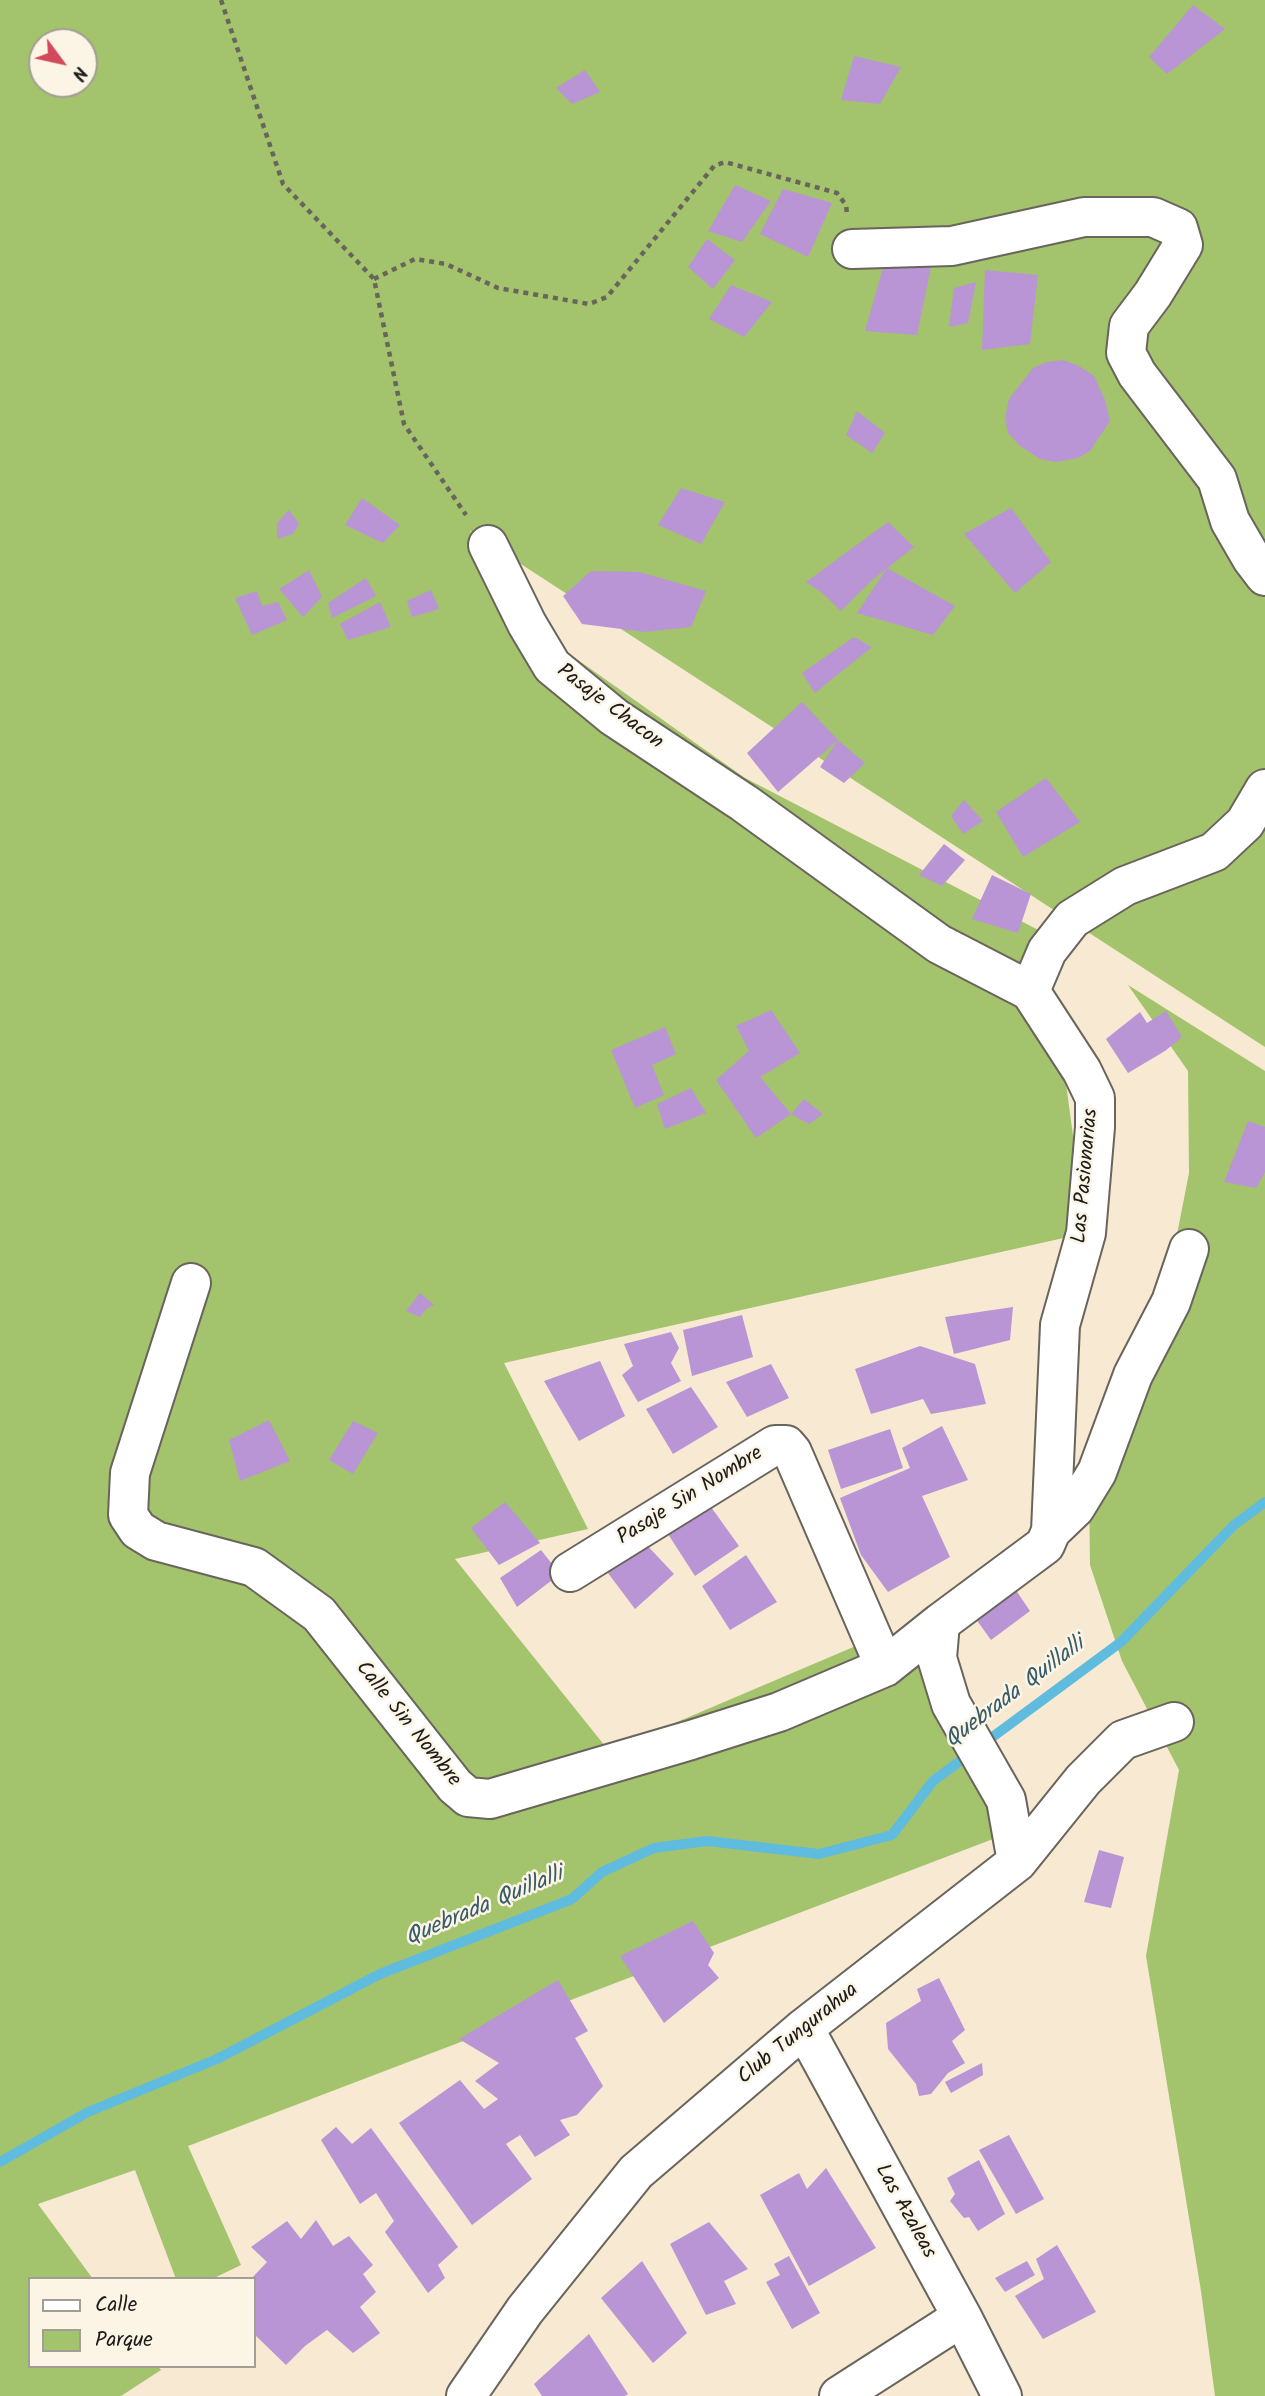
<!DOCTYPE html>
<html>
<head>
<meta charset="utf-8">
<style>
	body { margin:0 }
	#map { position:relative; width:1265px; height:2396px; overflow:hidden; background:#f7e9d2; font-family:Kalam,sans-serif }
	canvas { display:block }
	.legend { position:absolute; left:28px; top:2277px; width:228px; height:91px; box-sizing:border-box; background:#fcf5e5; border:2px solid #a29e95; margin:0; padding:9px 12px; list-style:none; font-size:21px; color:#1c1c1c }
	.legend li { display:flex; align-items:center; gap:14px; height:35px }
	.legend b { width:35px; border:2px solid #a29e95 }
	.north { position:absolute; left:28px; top:28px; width:70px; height:70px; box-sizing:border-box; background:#fcf5e5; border:2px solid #a29e95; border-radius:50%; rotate:123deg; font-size:19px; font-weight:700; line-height:28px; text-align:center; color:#1c1c1c }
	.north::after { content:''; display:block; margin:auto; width:24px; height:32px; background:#d1495b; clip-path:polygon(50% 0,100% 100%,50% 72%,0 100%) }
</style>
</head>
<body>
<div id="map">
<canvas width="1265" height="2396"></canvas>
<ul class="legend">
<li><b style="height:9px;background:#fff"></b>Calle</li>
<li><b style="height:19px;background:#a3c36c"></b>Parque</li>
</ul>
<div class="north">N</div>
</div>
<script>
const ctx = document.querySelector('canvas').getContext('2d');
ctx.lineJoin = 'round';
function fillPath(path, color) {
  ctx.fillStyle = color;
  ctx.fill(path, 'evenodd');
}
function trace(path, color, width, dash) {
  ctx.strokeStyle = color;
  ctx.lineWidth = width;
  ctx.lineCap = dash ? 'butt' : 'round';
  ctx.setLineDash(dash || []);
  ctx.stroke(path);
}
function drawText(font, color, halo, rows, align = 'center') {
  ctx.font = font + ' Kalam,sans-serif';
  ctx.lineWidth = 5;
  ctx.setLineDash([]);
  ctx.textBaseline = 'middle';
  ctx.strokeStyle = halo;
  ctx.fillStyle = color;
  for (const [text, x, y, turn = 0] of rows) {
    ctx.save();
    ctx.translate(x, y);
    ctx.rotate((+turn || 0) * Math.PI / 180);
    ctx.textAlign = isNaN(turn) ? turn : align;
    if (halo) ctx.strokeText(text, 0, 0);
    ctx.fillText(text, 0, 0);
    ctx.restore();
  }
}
fillPath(new Path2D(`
	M0 0H1265V1047L470 531 527 624 745 778 1046 934 1086 1233 504 1363 588 1529 455 1559 609 1751 884 1634 975 1717 1035 1823 188 2146 241 2265 212 2279H176L135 2170 38 2204 93 2279H30V2366H158L161 2370 121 2396H0ZM42 42H84V84H42Z
	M1128 985 1265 1071V2396H1215L1201 2291 1146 1956 1179 1770 1122 1661 1090 1565 1089 1489 1164 1301 1189 1173 1188 1071Z`), '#a3c36c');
trace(new Path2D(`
	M0 2162 88 2112 217 2059 380 1974 572 1899 602 1872 654 1848 707 1841 819 1854 892 1835 933 1781 1121 1642 1234 1525 1265 1502`), '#60bcde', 10);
fillPath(new Path2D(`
	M1193 5 1225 29 1167 74 1149 57Z
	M854 56 901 67 880 104 841 100Z
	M585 70 600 92 572 104 556 88Z
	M735 185 771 201 742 242 708 231Z
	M783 189 832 203 808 257 760 234Z
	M707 239 735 260 713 289 688 267Z
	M886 257 931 267 917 335 865 331Z
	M985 270 1038 275 1030 344 982 350Z
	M976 282 968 323 949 327 954 288Z
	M731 285 772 302 744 337 709 319Z
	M1063 360 1079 366 1094 376 1105 400 1110 421 1090 451 1078 458 1056 462 1040 459 1020 446 1008 433 1005 418 1009 399 1033 368 1047 362Z
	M857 411 885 433 872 453 846 435Z
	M681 488 725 502 701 544 658 525Z
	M362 498 400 525 383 543 345 525Z
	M1011 508 1051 562 1015 593 964 534Z
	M289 510 299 524 293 534 277 539V523Z
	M888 522 914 547 871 581 841 611 821 592 806 582Z
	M887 568 955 606 933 635 857 613Z
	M309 570 322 597 303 617 279 589Z
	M591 571 639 572 706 591 691 627 645 632 582 624 563 596Z
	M366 578 376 596 332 618 328 603Z
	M431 590 439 609 412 617 407 601Z
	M257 591 262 606 278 602 287 620 252 635 235 598Z
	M380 602 391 627 348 640 340 624Z
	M854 637 872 647 815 693 802 673Z
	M802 702 838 740 865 763 844 783 820 767 838 740 778 792 747 753Z
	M1046 778 1080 822 1023 857 996 812Z
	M964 800 983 821 963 834 951 816Z
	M944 844 965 860 942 886 919 875Z
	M992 875 1031 894 1018 933 972 919Z
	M771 1010 800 1053 760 1077 791 1114 804 1099 823 1114 809 1124 791 1114 756 1138 716 1080 749 1051 736 1026Z
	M1166 1011 1182 1037 1165 1051 1128 1073 1106 1039 1140 1012 1147 1023Z
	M665 1027 676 1054 652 1065 664 1095 635 1108 611 1050Z
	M691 1088 706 1113 665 1129 657 1104Z
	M1248 1121 1265 1127V1172L1256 1188 1224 1182Z
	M420 1293 434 1305 426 1309 420 1317 406 1311Z
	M1013 1307 1010 1340 954 1354 945 1317Z
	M742 1315 753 1357 692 1376 683 1330Z
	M671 1332 679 1348 671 1363 681 1381 638 1402 622 1375 633 1366 624 1344Z
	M920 1346 975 1364 986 1404 931 1414 923 1399 871 1414 855 1369Z
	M600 1361 625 1416 579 1441 544 1381Z
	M771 1364 789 1398 747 1417 726 1382Z
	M691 1387 718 1427 673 1454 646 1409Z
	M269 1420 290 1461 240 1481 229 1440Z
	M353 1421 378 1433 353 1474 329 1460Z
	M942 1426 968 1480 922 1496 950 1557 888 1592 861 1555 840 1498 910 1468 902 1448Z
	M890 1429 903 1468 841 1489 828 1450Z
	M505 1502 540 1543 499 1565 471 1528Z
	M711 1507 739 1546 695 1576 668 1534Z
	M642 1540 674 1574 635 1609 605 1569Z
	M541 1550 560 1574 517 1607 500 1578Z
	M746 1555 777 1602 730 1630 702 1586Z
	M1007 1577 1030 1611 991 1640 968 1608Z
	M1099 1850 1124 1857 1111 1908 1084 1902Z
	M693 1921 714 1953 708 1965 719 1978 664 2023 620 1956Z
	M939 1978 965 2030 952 2041 965 2063 948 2073 931 2094 919 2096 916 2084 888 2049 886 2023 921 2001 917 1989Z
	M558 1980 588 2031 575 2038 603 2086 577 2115 560 2120 570 2135 535 2157 520 2135 506 2144 532 2179 472 2225 399 2123 460 2080 484 2109 498 2099 475 2081 499 2063 459 2039Z
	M982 2063 983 2075 951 2093 945 2082Z
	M336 2127 352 2144 371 2128 458 2247 438 2265 445 2278 428 2293 385 2232 394 2221 376 2193 360 2204 321 2140Z
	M1009 2135 1044 2199 1016 2214 979 2150Z
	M979 2160 1005 2214 978 2231 969 2217 964 2218 950 2201 955 2194 947 2178Z
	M826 2168 876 2248 809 2286 760 2195 799 2173 807 2189Z
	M316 2220 333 2246 349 2236 373 2265 363 2274 376 2292 360 2307 380 2333 353 2353 327 2330 305 2346 286 2365 254 2334V2302L256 2300 254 2279H251L267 2262 251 2247 287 2221 301 2239Z
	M709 2222 748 2269 724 2281 736 2304 706 2315 670 2244Z
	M1057 2245 1096 2312 1043 2339 1015 2296 1044 2279 1036 2259Z
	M789 2256 820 2313 792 2329 766 2282 780 2275 774 2264Z
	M642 2261 687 2333 653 2363 601 2298Z
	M1027 2261 1035 2275 1005 2292 995 2278Z
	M589 2334 628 2394 625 2396H542L534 2384Z`), '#b995d6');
const minor = new Path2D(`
	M852 249 952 246 1084 217H1153L1178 228 1183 245 1153 294 1129 326 1126 353 1137 374 1217 479 1230 521 1252 559 1265 576
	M488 545 527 624 552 666 614 717 744 803 939 944 1030 991 1082 1071 1095 1098V1127L1086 1233 1060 1325 1051 1531 1045 1545 940 1623 937 1658 951 1704 1006 1800 1017 1862
	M1030 991 1047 951 1072 919 1125 886 1214 852 1245 823 1265 789
	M191 1283 130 1473 128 1515 138 1530 156 1541 254 1567 319 1614 455 1786 468 1797 490 1799 691 1740 779 1712 885 1667 940 1623
	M1051 1531 1075 1508 1097 1472 1133 1375 1171 1302 1189 1249
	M570 1572 775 1445H786L792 1452 885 1667
	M804 2028 962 2317 1002 2396
	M466 2396 525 2310 636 2172 804 2028 1017 1862 1083 1780 1123 1740 1174 1722
	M839 2396 962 2317`);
trace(minor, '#69645c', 42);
trace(new Path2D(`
	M221 0 283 184 374 279 404 424 466 515
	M374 279 415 259 446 264 498 288 589 304 607 297 714 166 725 162 837 193 846 205 847 214`), '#69645c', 4.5, [5, 5]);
trace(minor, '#fff', 38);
drawText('21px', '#1c1c1c', '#fcf5e5', [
	["Pasaje Chacon",609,708,37],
	["Las Pasionarias",1087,1176,-85],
	["Pasaje Sin Nombre",691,1497,-32],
	["Calle Sin Nombre",407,1725,51],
	["Club Tungurahua",799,2035,-39],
	["Las Azaleas",904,2212,61]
]);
drawText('italic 23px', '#375c6a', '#fcf5e5', [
	["Quebrada Quillalli",1016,1694,-37],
	["Quebrada Quillalli",485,1908,-23]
]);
</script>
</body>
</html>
